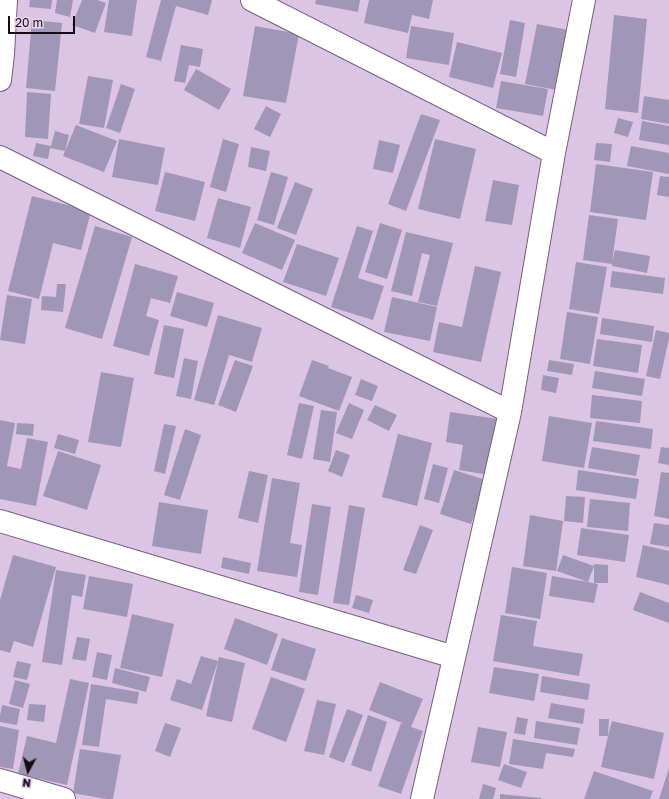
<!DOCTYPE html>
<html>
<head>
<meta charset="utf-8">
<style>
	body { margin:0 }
	#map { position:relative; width:669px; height:799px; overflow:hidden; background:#dcc4e4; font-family:"Golos Text",sans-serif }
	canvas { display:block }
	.north { position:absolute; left:8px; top:751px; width:40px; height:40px; -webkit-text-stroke:3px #e9d1f1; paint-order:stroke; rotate:187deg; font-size:11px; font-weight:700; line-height:16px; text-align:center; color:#140c17 }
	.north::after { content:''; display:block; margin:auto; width:14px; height:18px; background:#140c17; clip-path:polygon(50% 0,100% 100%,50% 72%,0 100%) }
	.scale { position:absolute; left:8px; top:16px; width:67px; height:18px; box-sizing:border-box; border:2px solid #140c17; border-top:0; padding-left:5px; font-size:12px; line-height:14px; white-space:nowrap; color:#140c17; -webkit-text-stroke:3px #e9d1f1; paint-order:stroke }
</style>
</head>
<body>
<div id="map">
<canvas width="669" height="799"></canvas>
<div class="north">N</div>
<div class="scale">20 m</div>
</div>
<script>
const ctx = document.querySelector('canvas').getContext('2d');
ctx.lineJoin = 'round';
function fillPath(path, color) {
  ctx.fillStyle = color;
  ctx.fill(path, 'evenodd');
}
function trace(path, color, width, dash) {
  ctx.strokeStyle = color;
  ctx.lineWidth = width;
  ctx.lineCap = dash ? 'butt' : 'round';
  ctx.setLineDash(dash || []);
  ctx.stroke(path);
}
fillPath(new Path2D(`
	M30 0H52L51 9 29 7Z
	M57 0H73L70 17 55 13Z
	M82 0H97L106 3 95 33 72 25Z
	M109 0H137L132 36 104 32Z
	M161 0H212L208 15 176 6 161 61 146 57Z
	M316 0H360L358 12 315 4Z
	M369 0H433L429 19 412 15 408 33 364 23Z
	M614 15 647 19 638 113 605 109Z
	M32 20 62 23 55 91 26 88Z
	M510 20 525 23 516 77 500 74Z
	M537 24 568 30 557 90 525 84Z
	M255 26 299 34 286 103 243 96Z
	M411 26 454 33 449 65 406 58Z
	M457 42 502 53 493 88 449 77Z
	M181 45 203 49 200 67 189 65 185 83 174 81Z
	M196 69 231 89 219 110 184 90Z
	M88 76 113 80 104 128 79 124Z
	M501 81 548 89 543 116 496 108Z
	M121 84 135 89 120 133 106 128Z
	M27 92 51 94 48 139 25 137Z
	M644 96 669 100V124L641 119Z
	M266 106 281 114 270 137 254 129Z
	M421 114 440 120 406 211 388 204Z
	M618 118 633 122 628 137 614 133Z
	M642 121 669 126V145L639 140Z
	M76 125 117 141 104 172 63 156Z
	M55 131 69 135 65 151 50 148 48 159 33 156 36 143 51 146Z
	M119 139 165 148 158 185 112 177Z
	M223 139 239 144 226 192 210 187Z
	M435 139 476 149 460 219 418 209Z
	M379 140 400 145 393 173 373 169Z
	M596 143 612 144 610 162 594 160Z
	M631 146 669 153V174L627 166Z
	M251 147 270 151 266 171 248 167Z
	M596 164 653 172 646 220 590 212Z
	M165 172 205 182 195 221 155 211Z
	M271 172 288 177 274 225 257 220Z
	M660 176 669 177V197L657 195Z
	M493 180 519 185 512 225 485 221Z
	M295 182 313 189 296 235 277 228Z
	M32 196 91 211 81 250 53 243 39 299 8 291Z
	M218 198 251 207 240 248 207 238Z
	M589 215 618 219 612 262 615 250 650 256 647 273 612 266V264L583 260Z
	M255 223 295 240 282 270 242 253Z
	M380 223 402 230 387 279 365 272Z
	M95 226 132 237 102 339 65 328Z
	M357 226 373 231 358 278 384 286 373 320 331 307Z
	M406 232 453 243 437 306 418 302 430 255 422 253 412 296 391 291Z
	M297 244 339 258 326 296 283 282Z
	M576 262 607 267 599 314 569 309Z
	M135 264 178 276 170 303 151 298 146 316 159 320 149 356 113 346Z
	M475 266 501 272 481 362 433 352 439 322 462 327Z
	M612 271 665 278 663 294 610 287Z
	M57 284H66L63 312 41 310 42 296 56 297Z
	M177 292 214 303 207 327 170 316Z
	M7 295 32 299 25 344 0 340Z
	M392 297 437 307 430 341 384 332Z
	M567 312 598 317 590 364 560 359Z
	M218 315 262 328 252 362 229 355 214 405 194 400Z
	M602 318 654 326 652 342 600 334Z
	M164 325 184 329 174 378 154 374Z
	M656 330 669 333V338L660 379 646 376Z
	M597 339 642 345 638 373 593 366Z
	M184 358 198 361 191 399 176 396Z
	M235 360 253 366 236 412 218 405Z
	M312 360 329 366 328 368 352 377 339 411 299 396Z
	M549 360 574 364 572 375 547 371Z
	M595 371 645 379 642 396 592 388Z
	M101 372 134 378 121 447 88 442Z
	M543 375 559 378 556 393 541 390Z
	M361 379 378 386 372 401 355 395Z
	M592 395 642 401 640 423 590 418Z
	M299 403 314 406 302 459 287 455Z
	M349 403 364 410 352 439 336 433Z
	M375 405 397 415 389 431 367 420Z
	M321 410 337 412 330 462 313 459Z
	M450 412 498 419 489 475 459 470 463 445 446 442Z
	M549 416 592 423 584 468 542 461Z
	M0 420 15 423 7 466 21 469 27 438 48 442 36 506 0 499Z
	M596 421 653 429 651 449 593 441Z
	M17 423 34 424 33 436 16 434Z
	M164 424 176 426 165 474 154 471Z
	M185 429 201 435 180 500 164 495Z
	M58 434 79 440 75 454 54 448Z
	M398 434 432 443 417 506 382 497Z
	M592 447 640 455 636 476 588 468Z
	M661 447 669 448V465L658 463Z
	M336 450 350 455 342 477 328 471Z
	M58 451 101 465 87 510 43 496Z
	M433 464 448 468 439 503 424 499Z
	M454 470 486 480 471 524 440 514Z
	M578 470 639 479 636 499 576 490Z
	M249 471 268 475 258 523 238 518Z
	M661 472 669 473V519L654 516Z
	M272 478 300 483 290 543 302 545 297 577 257 571Z
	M566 496 585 497 583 523 564 521Z
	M590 499 630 503 628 531 587 527Z
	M159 502 208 510 201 554 152 546Z
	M312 504 331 507 318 595 299 592Z
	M349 505 365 508 349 605 333 603Z
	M530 515 563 521 556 571 523 566Z
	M654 523 669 525V547L650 544Z
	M420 525 433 530 416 574 403 570Z
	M581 528 629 535 625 562 577 555Z
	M643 545 669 551V585L636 577Z
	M13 555 56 567 33 647 14 641 10 653 0 650V600Z
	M563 555 594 566 588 582 598 584 594 603 549 596 552 576 588 582 557 571Z
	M223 557 251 563 249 574 221 568Z
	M594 564 608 565V583H594Z
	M512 567 547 573 540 619 505 613Z
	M56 570 86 575 82 597 72 595 62 665 42 662Z
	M89 576 133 584 127 617 83 609Z
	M640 592 669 603V623L633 610Z
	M356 595 373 600 369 613 352 608Z
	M132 614 174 624 162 677 120 668Z
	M501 615 537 621 533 646 583 654 579 676 493 661Z
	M235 618 278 634 267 665 224 649Z
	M77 637 90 639 86 661 72 659Z
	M282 638 316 649 306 681 271 670Z
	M97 652 112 655 107 680 92 677Z
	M201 656 218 661 202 710 170 700 177 679 191 684Z
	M219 657 245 663 232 722 206 716Z
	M17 661 31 664 27 680 13 677Z
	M494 667 539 674 534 701 489 693Z
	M115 668 150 677 146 692 112 683Z
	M542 676 590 684 588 700 540 692Z
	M271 677 305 689 286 742 252 729Z
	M70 679 89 683 67 785 18 774 27 736 56 743Z
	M15 680 30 684 23 708 9 704Z
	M380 682 423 699 411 727 423 731 401 794 378 786 401 723 405 724 369 710Z
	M91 684 139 692 137 704 106 699 99 747 82 745Z
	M317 700 336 704 324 755 304 751Z
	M551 703 585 709 583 724 548 718Z
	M29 704 46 705 44 722 27 720Z
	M2 705 20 709 17 725 0 722V716Z
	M347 709 363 715 344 763 329 757Z
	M368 715 387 722 371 772 351 765Z
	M517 717 528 719 525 735 514 733Z
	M599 719H609L608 736 612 721 664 733 654 779 601 767 608 736H599Z
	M536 721 580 728 577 745 534 738Z
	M165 723 181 728 170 757 155 751Z
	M0 726 19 730 13 769 0 767Z
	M478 727 507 732 500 767 471 762Z
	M513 739 575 749 573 757 546 753 543 769 509 764Z
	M80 749 121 755 113 799H106L73 793Z
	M504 764 527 772 521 788 498 780Z
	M669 768V799H659Z
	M594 771 653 791 650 799H584Z
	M483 784 496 788 493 799H479Z
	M500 794 541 798V799H500Z`), '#a096b8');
const street = new Path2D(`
	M252 0 554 153
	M0 80 3 54 6 0
	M0 157 510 412
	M0 521 454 657
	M0 780 64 799
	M422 799 510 412 554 153 584 0`);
trace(street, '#77617e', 24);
trace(street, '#fff', 22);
</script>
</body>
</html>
